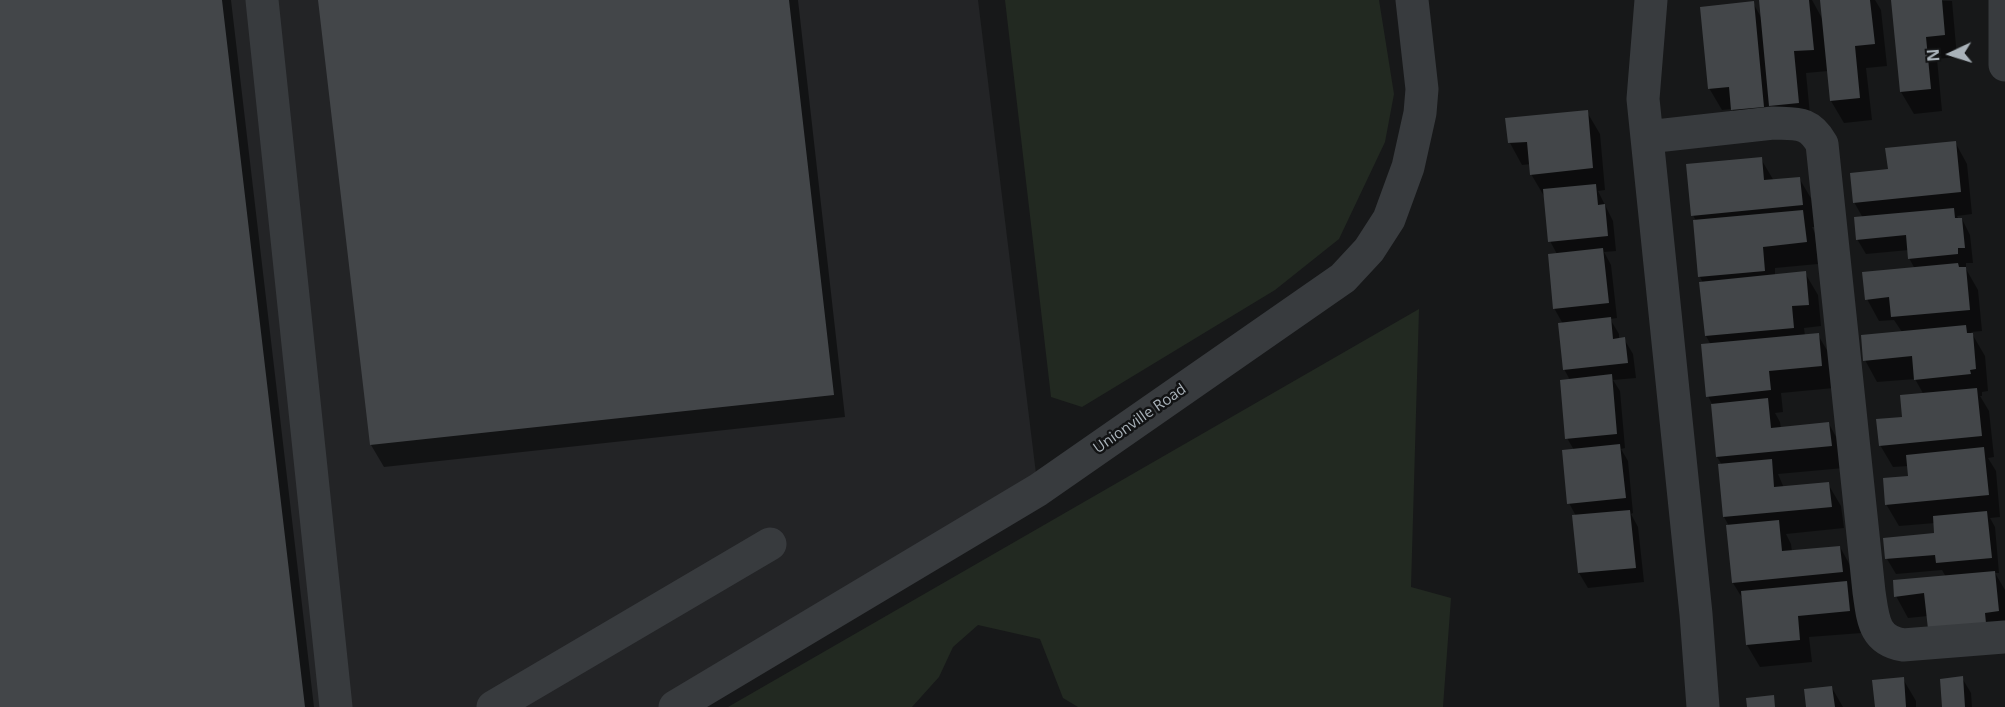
<!DOCTYPE html>
<html>
<head>
<meta charset="utf-8">
<style>
	body { margin:0 }
	#map { position:relative; width:2005px; height:707px; overflow:hidden; background:#171819; font-family:"Open Sans",sans-serif }
	canvas { display:block }
	.north { position:absolute; left:1921px; top:24px; width:60px; height:60px; -webkit-text-stroke:4px #121314; paint-order:stroke; rotate:266deg; font-size:16px; font-weight:700; line-height:24px; text-align:center; color:#a9b2b9 }
	.north::after { content:''; display:block; margin:auto; width:21px; height:27px; background:#a9b2b9; clip-path:polygon(50% 0,100% 100%,50% 72%,0 100%) }
</style>
</head>
<body>
<div id="map">
<canvas width="2005" height="707"></canvas>
<div class="north">N</div>
</div>
<script>
const ctx = document.querySelector('canvas').getContext('2d');
ctx.lineJoin = 'round';
function fillPath(path, color) {
  ctx.fillStyle = color;
  ctx.fill(path, 'evenodd');
}
function trace(path, color, width, dash) {
  ctx.strokeStyle = color;
  ctx.lineWidth = width;
  ctx.lineCap = dash ? 'butt' : 'round';
  ctx.setLineDash(dash || []);
  ctx.stroke(path);
}
function drawText(font, color, halo, rows, align = 'center') {
  ctx.font = font + ' "Open Sans",sans-serif';
  ctx.lineWidth = 5;
  ctx.setLineDash([]);
  ctx.textBaseline = 'middle';
  ctx.strokeStyle = halo;
  ctx.fillStyle = color;
  for (const [text, x, y, turn = 0] of rows) {
    ctx.save();
    ctx.translate(x, y);
    ctx.rotate((+turn || 0) * Math.PI / 180);
    ctx.textAlign = isNaN(turn) ? turn : align;
    if (halo) ctx.strokeText(text, 0, 0);
    ctx.fillText(text, 0, 0);
    ctx.restore();
  }
}
fillPath(new Path2D(`
	M0 0H978L1038 490 675 707H0Z`), '#232426');
fillPath(new Path2D(`
	M1005 0H1379L1394 94 1385 142 1339 239 1275 290 1082 407 1051 397Z
	M1419 309 1411 587 1451 598 1443 707H1078L1063 698 1040 639 978 625 953 647 939 677 912 707H728Z`), '#222921');
fillPath(new Path2D(`
	M0 0H231L314 707H0Z
	M319 0H798L845 417 384 467 371 445Z
	M1760 0H1812L1823 20 1821 0H1875L1881 10 1887 66 1866 68 1872 120 1844 123 1831 101 1828 71 1806 73 1811 125 1745 131 1732 109 1722 110 1709 88 1753 3 1762 19Z
	M1893 0 1952 1 1957 57 1937 59 1942 111 1914 114 1901 92Z
	M1587 112 1600 134 1605 190 1598 191 1613 221 1616 251 1604 252 1611 265 1617 318 1610 319 1619 334V340L1624 339 1633 354 1636 378 1613 380 1620 391 1625 448 1621 449 1628 461 1633 513 1631 514 1638 527 1644 582 1588 588 1579 573 1574 517 1576 516 1569 503 1574 450 1567 438 1570 380 1564 369 1563 324 1554 308 1557 254 1550 241 1544 196 1531 174V164L1522 165 1510 143 1507 119Z
	M1955 142 1967 164 1972 214 1957 216 1959 220 1962 219 1970 235 1973 263H1966V269L1978 290 1982 331 1971 332 1985 356 1988 391 1982 392V396H1980L1989 411 1994 457 1988 458 1996 471 2000 517 1990 518 1995 527 1999 573H1995L2005 590V634L1928 616 1908 618 1896 596 1946 577 1942 570 1896 574 1887 559 1936 535 1935 523 1899 526 1886 504 1910 477 1909 466 1893 467 1880 445 1924 395 1915 379 1877 382 1865 360 1902 332 1894 320 1879 321 1867 299 1915 269 1909 258V250L1866 254 1857 239 1863 218 1854 202 1889 170Z
	M1761 159 1774 181 1799 178 1812 200 1815 227H1812L1815 233 1818 264 1775 268V276L1805 273 1818 295 1821 326 1804 328 1805 336 1818 335 1831 357 1834 388 1781 393 1783 412 1775 413 1780 422 1781 429 1829 424 1841 446 1844 468 1778 474 1784 488 1828 484 1841 506 1844 528 1786 534 1791 544 1792 552 1840 547 1852 569 1862 633 1809 637 1812 662 1760 667 1747 645 1744 601 1733 583 1729 526 1724 517 1722 465 1717 457 1712 404 1708 396 1711 345 1706 336 1703 283 1700 277 1696 221 1693 215Z
	M1962 678 1971 693 1972 707H1944Z
	M1903 679 1916 701V707H1876Z
	M1832 688 1843 707H1807Z`), '#0007');
fillPath(new Path2D(`
	M0 0H222L305 707H0Z
	M318 0H789L834 395 370 445Z
	M1759 0H1809L1814 50 1794 51 1799 103 1769 106Z
	M1820 0H1870L1875 44 1855 46 1860 98 1830 101Z
	M1891 0H1942L1945 35 1926 37 1931 89 1900 92Z
	M1754 1 1764 107 1731 110 1729 87 1708 89 1700 7Z
	M1588 110 1593 168 1530 175 1527 142 1508 143 1505 118Z
	M1956 141 1961 192 1853 203 1850 173 1888 169 1885 148Z
	M1762 157 1764 180 1800 177 1803 205 1691 216 1686 164Z
	M1596 184 1598 205 1605 204 1608 236 1548 242 1543 189Z
	M1954 208 1955 218H1962L1965 248H1958V254L1908 259 1906 235 1856 240 1854 217Z
	M1803 210 1807 242 1763 247 1765 271 1698 277 1693 220Z
	M1603 248 1609 303 1553 309 1548 254Z
	M1958 263 1959 267H1966L1970 310 1891 317 1889 297 1865 300 1862 272Z
	M1806 271 1809 305 1792 306 1794 328 1705 336 1699 282Z
	M1611 317 1613 339 1625 337 1628 363 1563 370 1558 323Z
	M1966 325 1967 333H1973L1976 369 1970 370 1971 374 1914 380 1912 356 1863 361 1861 335Z
	M1819 333 1822 366 1769 371 1771 390 1706 397 1701 344Z
	M1612 374 1617 434 1565 439 1560 380Z
	M1977 388 1982 436 1879 446 1876 419 1902 417 1900 395Z
	M1768 398 1771 428 1829 422 1832 446 1716 457 1711 404Z
	M1620 444 1626 498 1567 504 1562 450Z
	M1984 447 1989 495 1885 505 1883 478 1908 476 1906 455Z
	M1772 459 1774 487 1829 482 1832 507 1723 517 1718 464Z
	M1630 510 1636 568 1578 573 1572 515Z
	M1987 511 1992 558 1936 563 1935 555 1885 559 1883 538 1934 533 1933 516Z
	M1779 520 1782 551 1840 546 1843 572 1732 583 1726 525Z
	M1995 571 1999 611 1985 613 1986 623 1928 629 1924 593 1894 597 1893 580Z
	M1847 581 1850 611 1798 616 1800 640 1746 645 1741 591Z
	M1963 676 1965 707H1942L1940 679Z
	M1904 677 1906 707H1875L1872 680Z
	M1832 686 1835 707H1806L1804 689Z
	M1774 695 1775 707H1747L1746 698Z`), '#434649');
trace(new Path2D(`
	M262 0 336 707
	M1651 0 1643 99 1696 614 1703 707
	M2005 0V65
	M1647 137 1773 123C1797 124 1809 121 1822 144L1869 592C1873 618 1873 640 1903 645L2005 637
	M493 707 770 544
	M675 707 1038 490 1343 278 1369 250 1389 219 1408 167 1420 113 1422 89 1412 0`), '#383b3e', 33);
drawText('15px', '#a9b2b9', '#121314', [
	["Unionville Road",1140,419,-35]
]);
</script>
</body>
</html>
